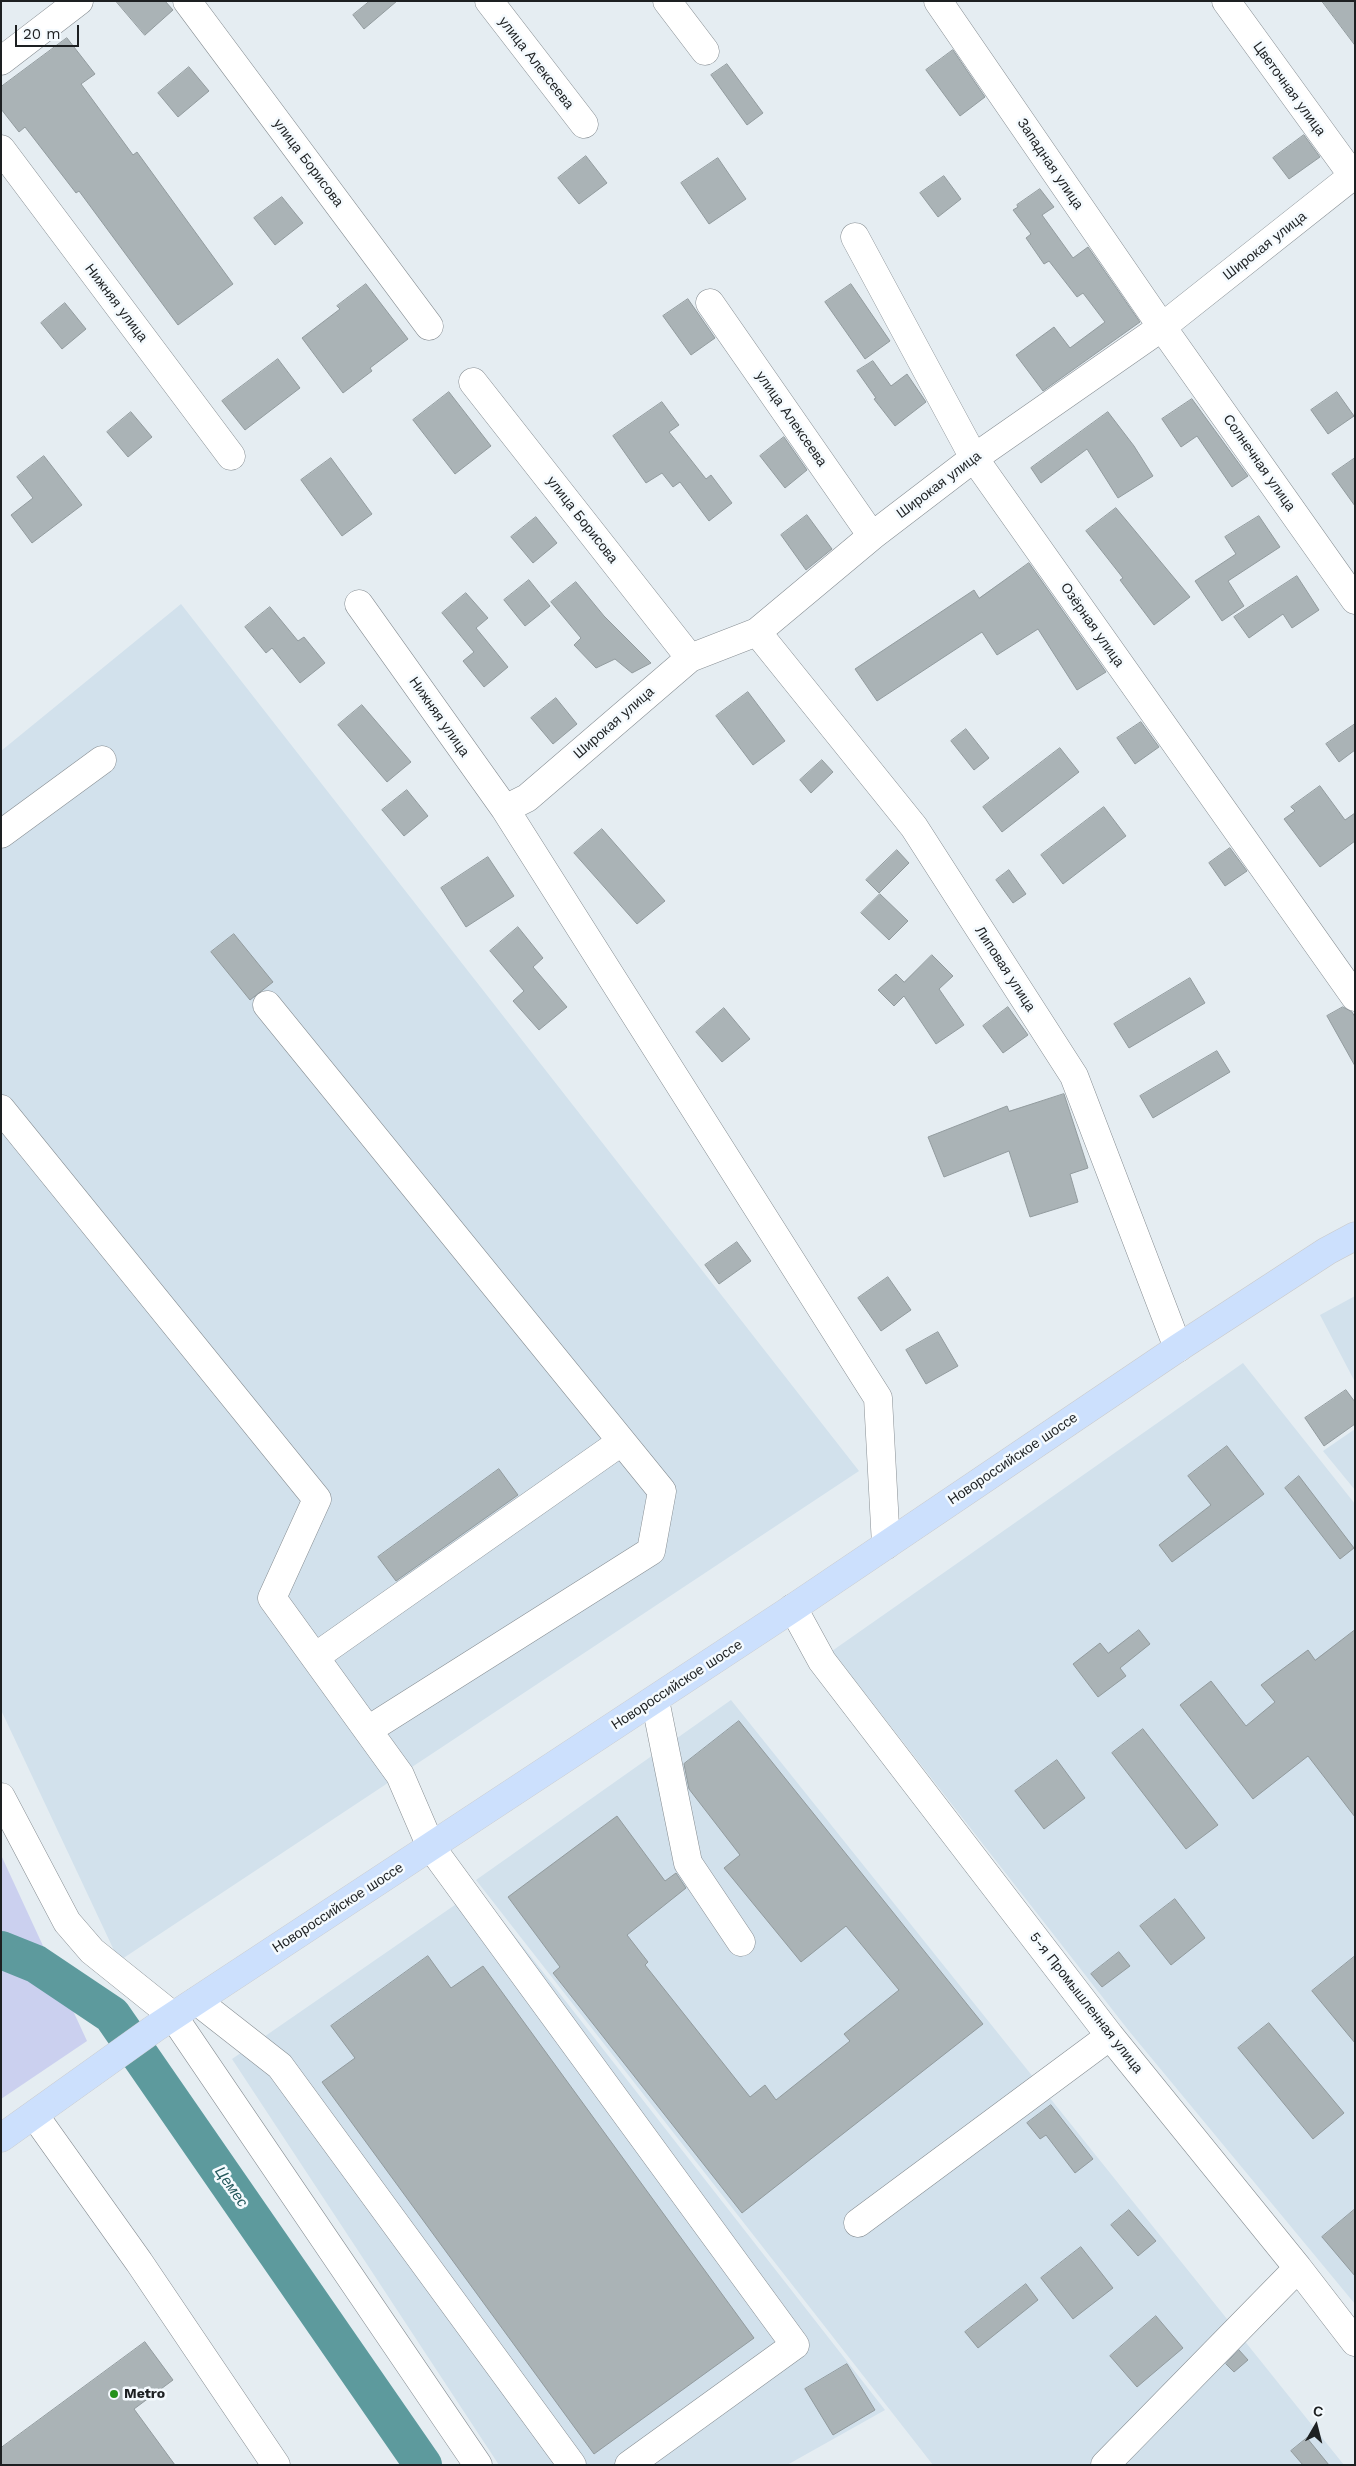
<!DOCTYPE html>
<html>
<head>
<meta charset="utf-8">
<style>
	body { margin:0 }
	#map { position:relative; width:1356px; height:2466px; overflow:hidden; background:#e5edf2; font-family:"Work Sans",sans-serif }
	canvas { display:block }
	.frame { position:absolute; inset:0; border:2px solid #1d2022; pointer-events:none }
	.north { position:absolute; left:1291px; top:2401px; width:50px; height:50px; -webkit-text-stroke:4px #f4fafe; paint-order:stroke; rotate:8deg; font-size:14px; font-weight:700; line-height:20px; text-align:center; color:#1d2022 }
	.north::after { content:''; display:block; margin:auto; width:18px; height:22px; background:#1d2022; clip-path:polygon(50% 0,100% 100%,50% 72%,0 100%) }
	.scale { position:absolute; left:15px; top:25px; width:64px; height:22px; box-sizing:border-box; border:2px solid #1d2022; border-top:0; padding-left:6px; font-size:15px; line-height:18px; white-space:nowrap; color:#1d2022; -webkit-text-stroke:4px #f4fafe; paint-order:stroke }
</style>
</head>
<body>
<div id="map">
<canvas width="1356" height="2466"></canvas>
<div class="frame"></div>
<div class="north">С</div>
<div class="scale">20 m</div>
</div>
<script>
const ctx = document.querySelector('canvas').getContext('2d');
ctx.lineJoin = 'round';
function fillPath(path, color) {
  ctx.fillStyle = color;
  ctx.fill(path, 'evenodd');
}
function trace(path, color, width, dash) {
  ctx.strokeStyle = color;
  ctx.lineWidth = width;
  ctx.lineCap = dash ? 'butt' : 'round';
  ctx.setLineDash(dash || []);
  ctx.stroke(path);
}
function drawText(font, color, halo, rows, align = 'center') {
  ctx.font = font + ' "Work Sans",sans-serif';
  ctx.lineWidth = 5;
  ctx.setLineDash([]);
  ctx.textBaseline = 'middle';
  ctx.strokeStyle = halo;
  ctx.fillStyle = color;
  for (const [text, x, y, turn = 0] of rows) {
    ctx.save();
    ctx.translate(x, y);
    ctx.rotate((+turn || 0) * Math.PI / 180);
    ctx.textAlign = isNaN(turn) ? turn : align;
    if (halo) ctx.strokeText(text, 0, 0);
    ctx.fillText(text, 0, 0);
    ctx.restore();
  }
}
fillPath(new Path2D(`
	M181 604 859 1471 119 1961 1 1710V751Z
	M1355 1296V1382L1320 1315Z
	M1243 1363 1355 1504V2304L1129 2031 832 1651Z
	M1355 1429V1490L1323 1451Z
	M731 1700 1344 2465H933L476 1880Z
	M478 1889 885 2410 787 2465H499L232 2059Z`), '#d2e1ec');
fillPath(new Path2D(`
	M1 1855 87 2041 1 2099Z`), '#cbd0ef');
trace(new Path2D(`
	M1 1950 36 1964 112 2015 423 2465`), '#5d9a9d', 38);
const building = new Path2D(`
	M116 1H165L173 10 145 35Z
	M370 1H397L364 29 353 15Z
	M1322 1H1355V45Z
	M67 38 95 74 81 84 133 155 137 152 233 284 178 325 79 191 76 193 25 127 19 132 1 109V87Z
	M953 50 985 97 960 116 926 70Z
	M727 64 763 113 747 125 711 75Z
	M189 67 209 91 178 117 158 93Z
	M1304 135 1320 157 1289 179 1273 158Z
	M586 156 607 183 579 204 558 178Z
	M718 158 746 199 709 224 681 183Z
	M944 176 961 199 938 217 920 193Z
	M1040 189 1054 207 1042 215 1073 258 1088 247 1140 322 1043 391 1016 355 1054 327 1070 348 1105 322 1083 293 1077 297 1049 261 1044 264 1026 238 1031 234 1013 210 1018 207 1017 205Z
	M282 197 303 223 275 245 254 218Z
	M366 284 408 339 370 368 372 371 343 393 302 338 340 309 337 306Z
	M851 284 890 341 865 359 825 302Z
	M688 299 715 338 691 355 663 316Z
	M65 303 86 329 62 349 41 323Z
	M278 359 300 388 245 430 222 401Z
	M873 361 891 386 907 374 926 402 895 426 874 399 876 398 857 371Z
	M449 392 491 446 455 474 413 420Z
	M1337 392 1354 416 1328 434 1311 410Z
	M1192 399 1248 476 1232 487 1197 436 1181 447 1162 419Z
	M662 402 679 425 669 432 706 479 711 475 732 503 709 521 680 482 673 487 662 473 646 483 613 436Z
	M131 412 152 437 128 457 107 432Z
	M1108 412 1134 446 1153 476 1118 498 1087 449 1041 483 1031 468Z
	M784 437 807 470 785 488 760 456Z
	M44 456 82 505 32 543 11 515 33 498 17 477Z
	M331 458 372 514 342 536 301 480Z
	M1355 458V506L1332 474Z
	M1116 508 1190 597 1154 625 1120 580 1123 578 1086 531Z
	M807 515 832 549 806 570 781 535Z
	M1259 516 1280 547 1228 581 1244 606 1222 621 1195 581 1236 554 1225 537Z
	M536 517 557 543 533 563 511 537Z
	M1029 563 1106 672 1077 690 1038 629 997 655 982 632 877 701 855 669 974 590 979 598Z
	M1297 576 1319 610 1292 628 1283 614 1249 638 1234 617Z
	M529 580 550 606 525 626 504 600Z
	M576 582 604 616 651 663 632 673 615 659 596 668 574 645 581 638 551 602Z
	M466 593 488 618 476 628 508 667 484 687 463 661 474 652 442 613Z
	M270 607 298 641 304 637 325 663 300 683 272 648 266 653 245 627Z
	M748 692 785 741 753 765 716 716Z
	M556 698 577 724 553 744 531 718Z
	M362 705 411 762 387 782 338 725Z
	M1141 722 1159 747 1135 764 1117 738Z
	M1355 724V750L1339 762 1326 744Z
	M966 729 989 758 974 770 951 741Z
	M1060 748 1079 772 1002 832 983 807Z
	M822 760 833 772 811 793 800 780Z
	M1320 786 1345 820 1355 813V841L1320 867 1284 819 1295 811 1291 807Z
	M407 790 428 816 404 836 382 810Z
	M1104 807 1126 836 1063 884 1041 855Z
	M602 829 665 901 637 924 574 853Z
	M1230 848 1247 871 1225 886 1209 863Z
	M897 850 909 863 879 893 866 880Z
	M488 857 514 896 466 927 441 888Z
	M1009 870 1026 894 1013 903 996 880Z
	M880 894 908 921 889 940 861 913Z
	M518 927 543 958 533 967 567 1007 539 1030 513 1001 524 991 490 951Z
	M234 934 273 982 250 1000 211 952Z
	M932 955 953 976 939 989 964 1025 936 1044 904 996 894 1006 878 990 896 974 904 982Z
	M1190 978 1205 1003 1129 1048 1114 1024Z
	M1008 1007 1028 1035 1003 1053 983 1026Z
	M1343 1007 1352 1012 1355 1017V1066L1327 1016Z
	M724 1008 750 1039 722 1062 696 1032Z
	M1217 1051 1230 1072 1153 1118 1140 1096Z
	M1064 1094 1088 1168 1070 1174 1078 1202 1030 1217 1009 1151 944 1177 928 1137 1007 1106 1009 1111Z
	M737 1242 751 1261 719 1284 705 1265Z
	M888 1277 911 1310 881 1331 858 1298Z
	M938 1332 958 1366 926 1384 906 1350Z
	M1346 1390 1355 1402V1424L1324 1446 1305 1418Z
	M1227 1446 1264 1494 1172 1562 1159 1545 1211 1505 1188 1476Z
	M499 1469 518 1495 396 1581 378 1557Z
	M1299 1476 1354 1548 1340 1559 1285 1488Z
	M1139 1630 1150 1644 1120 1668 1126 1676 1098 1697 1073 1664 1100 1643 1108 1653Z
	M1355 1630V1817L1308 1756 1253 1799 1180 1705 1211 1681 1246 1726 1275 1702 1261 1685 1308 1650 1315 1660Z
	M739 1721 983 2024 742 2213 553 1973 560 1967 508 1897 617 1816 665 1881 676 1873 686 1888 627 1935 648 1962 645 1965 750 2097 765 2085 776 2100 850 2041 844 2034 899 1990 846 1926 801 1962 724 1868 740 1855 689 1789 684 1764Z
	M1143 1729 1218 1825 1186 1849 1112 1753Z
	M1057 1760 1085 1798 1044 1829 1015 1791Z
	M1175 1899 1205 1938 1171 1965 1140 1926Z
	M1119 1952 1130 1966 1102 1987 1091 1974Z
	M428 1956 451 1988 483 1966 754 2338 594 2454 322 2082 355 2058 331 2026Z
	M1355 1956V2043L1312 1991Z
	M1269 2023 1344 2113 1313 2139 1238 2048Z
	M1051 2105 1093 2159 1075 2173 1046 2135 1040 2139 1027 2123Z
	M1355 2209V2276L1322 2237Z
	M1129 2210 1156 2241 1138 2256 1111 2225Z
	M1081 2247 1113 2288 1073 2319 1041 2278Z
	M1026 2284 1038 2300 978 2348 965 2332Z
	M1156 2316 1183 2348 1137 2387 1110 2356Z
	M145 2342 173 2380 134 2409 175 2465H1V2448Z
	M1239 2350 1248 2360 1234 2372 1226 2364Z
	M847 2364 875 2410 833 2435 805 2389Z
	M1307 2438 1329 2465H1303L1291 2451Z`);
fillPath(building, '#aab3b6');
trace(building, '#929b9e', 1);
const minor = new Path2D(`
	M187 1 429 326
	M489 1 584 124
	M667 1 705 51
	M938 1 1162 327 1355 600
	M1226 1 1353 176
	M1 61 79 1
	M1 149 231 456
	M855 237 974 458 1355 997
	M710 303 872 536
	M473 382 690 658
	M359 604 505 809 527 798 690 658 757 632 872 536 974 458 1162 327 1355 174
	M757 632 914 827 1074 1076 1178 1348
	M505 809 878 1398 886 1545
	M1 834 102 760
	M267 1005 662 1491 651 1551 368 1730
	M1 1109 317 1499 272 1598 400 1775 431 1847 795 2345 629 2465
	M793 1608 822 1661 1110 2036 1298 2268 1355 2342
	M315 1657 621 1442
	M655 1700 688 1863 741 1942
	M1 1797 67 1922 92 1951 173 2016 478 2465
	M197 2001 280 2066 572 2465
	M35 2116 139 2262 276 2465
	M858 2223 1110 2036
	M1105 2465 1298 2268`);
const major = new Path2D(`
	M1 2138 155 2028 793 1608 1178 1348 1327 1251 1355 1236`);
trace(minor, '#878e93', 29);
trace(major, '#c9c9ca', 29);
trace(minor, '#fff', 28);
trace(major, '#cce0fd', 28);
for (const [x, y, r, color] of [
	[114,2394,5,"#24921b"]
]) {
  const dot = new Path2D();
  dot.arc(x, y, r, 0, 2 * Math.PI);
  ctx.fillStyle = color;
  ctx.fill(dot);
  trace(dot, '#f4fafe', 2);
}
drawText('14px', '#1d2022', '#f4fafe', [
	["улица Алексеева",536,63,52],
	["Цветочная улица",1289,89,54],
	["улица Борисова",308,163,53],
	["Западная улица",1050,164,56],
	["Широкая улица",1265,246,-38],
	["Нижняя улица",116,303,53],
	["улица Алексеева",791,419,55],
	["Солнечная улица",1259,463,55],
	["Широкая улица",939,485,-37],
	["улица Борисова",582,520,52],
	["Озёрная улица",1092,625,55],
	["Нижняя улица",439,717,55],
	["Широкая улица",614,723,-41],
	["Липовая улица",1005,969,57],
	["Новороссийское шоссе",1013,1459,-34],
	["Новороссийское шоссе",677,1685,-33],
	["Новороссийское шоссе",338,1908,-33],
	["5-я Промышленная улица",1086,2003,52]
]);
drawText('bold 14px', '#1d2022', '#f4fafe', [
	["Metro",124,2394]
], 'left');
drawText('italic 15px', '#24595c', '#f4fafe', [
	["Цемес",231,2187,55]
]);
</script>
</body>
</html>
